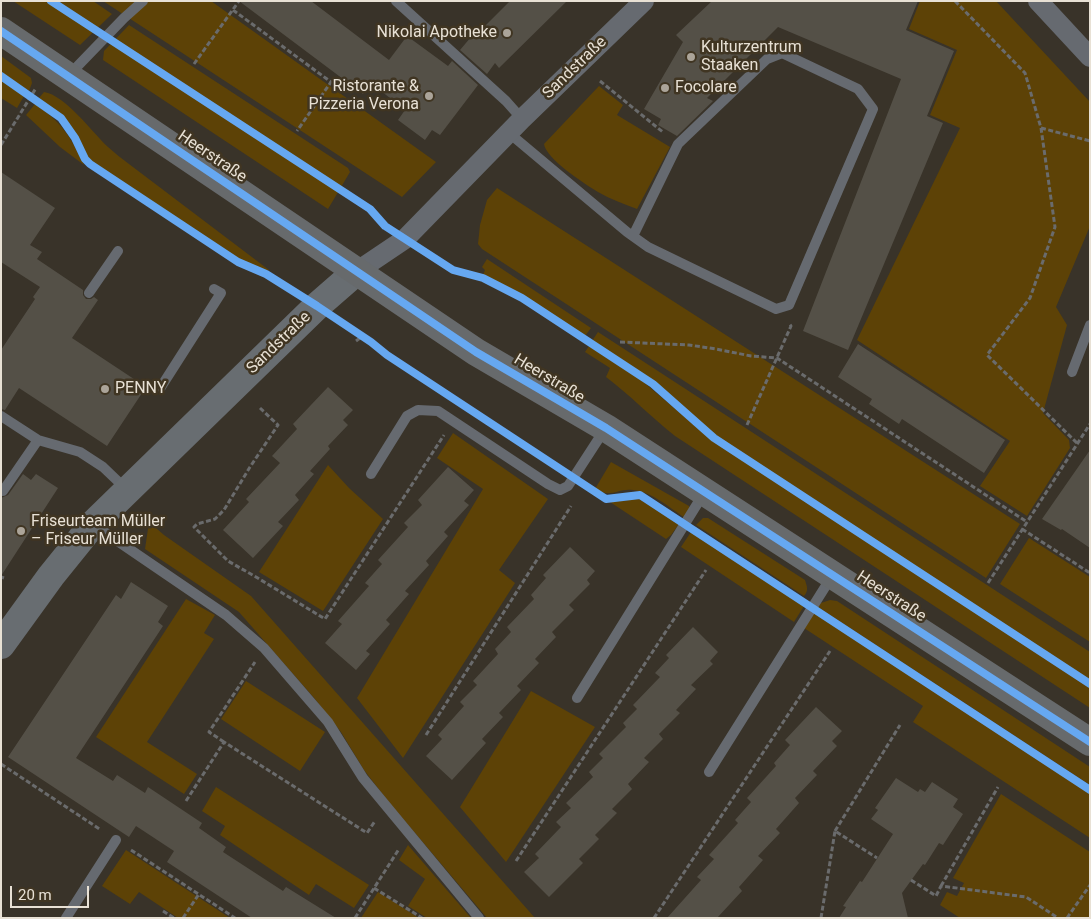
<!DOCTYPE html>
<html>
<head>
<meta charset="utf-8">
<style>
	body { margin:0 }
	#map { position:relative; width:1091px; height:919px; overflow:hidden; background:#393329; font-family:Roboto,sans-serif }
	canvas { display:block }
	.frame { position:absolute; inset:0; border:2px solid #e8e1d5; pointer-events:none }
	.scale { position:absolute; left:10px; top:886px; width:79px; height:22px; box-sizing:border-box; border:2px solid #e8e1d5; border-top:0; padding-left:6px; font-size:15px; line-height:18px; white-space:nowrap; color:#e8e1d5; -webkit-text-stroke:4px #403522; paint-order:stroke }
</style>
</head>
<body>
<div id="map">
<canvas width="1091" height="919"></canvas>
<div class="frame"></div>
<div class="scale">20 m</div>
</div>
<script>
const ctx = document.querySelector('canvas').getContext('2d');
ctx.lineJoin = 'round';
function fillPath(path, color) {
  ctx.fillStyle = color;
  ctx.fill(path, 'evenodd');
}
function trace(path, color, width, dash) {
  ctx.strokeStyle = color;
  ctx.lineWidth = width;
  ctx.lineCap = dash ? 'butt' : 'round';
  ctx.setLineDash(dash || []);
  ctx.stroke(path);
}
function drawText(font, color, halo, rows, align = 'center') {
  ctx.font = font + ' Roboto,sans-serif';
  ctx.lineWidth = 5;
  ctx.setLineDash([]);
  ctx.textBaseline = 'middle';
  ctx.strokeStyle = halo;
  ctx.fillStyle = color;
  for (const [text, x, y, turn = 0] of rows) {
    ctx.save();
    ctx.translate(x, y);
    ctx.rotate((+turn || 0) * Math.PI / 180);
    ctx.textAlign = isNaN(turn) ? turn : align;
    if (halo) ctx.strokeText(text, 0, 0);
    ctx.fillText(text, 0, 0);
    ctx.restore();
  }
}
fillPath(new Path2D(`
	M13 1H93L112 14 80 45Z
	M103 1H211L436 162 402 197Z
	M920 1H996L1090 102V226L1056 307 1067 325 1043 413 1069 440 1070 448 1027 516 980 486 1010 441 857 340 960 128 930 115 957 50 909 29Z
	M129 25 348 168 350 172 328 209 103 60 104 51Z
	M1 56 31 78 32 83 29 91 1 73Z
	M1 81 24 96 17 108 1 98Z
	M599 86 623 105 617 115 670 147 637 209C624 204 610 199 598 192 585 184 546 159 544 144Z
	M44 92C65 95 92 132 108 147 115 153 122 159 129 164L269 270 264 271 243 262 89 160 65 118 39 98Z
	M35 104C62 123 70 135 84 165L60 147 26 115Z
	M497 188 1020 524 986 578 482 249 478 244 480 225 487 200Z
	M487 259 591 328 585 336 524 296 482 277 485 270 482 267Z
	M598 332 1090 652V680L718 438 656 383 592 341Z
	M589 346 641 380 711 439 1090 687V708L675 436C651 417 630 395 606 377L610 368 585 352Z
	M453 433 548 499 499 570 515 583 403 758 357 698 483 489 437 458Z
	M611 462 689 506V513L685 518C670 508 652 492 633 490 617 488 612 499 595 489Z
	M328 465 349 488 383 519 323 611 259 572Z
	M639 499 679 524 671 535 666 539 610 502Z
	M703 518H708L805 580C807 587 809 590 804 596L696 525Z
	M149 522 164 535 251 596 535 918H487L388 801 364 770 341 732 315 699 239 612 145 549Z
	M691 532 804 606 794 622 681 547Z
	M1029 538 1090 577V642L1000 584Z
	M186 599 215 615 204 633 214 639 147 742 197 774 184 794 96 737Z
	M830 600 837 601 1090 767V785L818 607 821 603Z
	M813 612 1090 793V838L913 722 923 706 804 628Z
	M246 681 325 732 300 771 221 719Z
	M531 691 595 727 506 862 460 807Z
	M216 787 369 885 354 908 316 884 309 895 220 835 225 826 202 811Z
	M1001 794 1090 852V918H960L940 905 947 892 957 896 964 883 953 878Z
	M408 845 471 918H427L408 906 425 879 399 860Z
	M126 850 230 918H178L139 892 130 904 102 886Z
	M378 892 419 918H361Z`), '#5d4206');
fillPath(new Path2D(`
	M239 1H311L389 60 407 36 448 66 452 61 478 85 440 135 432 130 425 140 398 120 405 110 371 83 363 94Z
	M510 1H567L499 68 495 63 487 74 460 50 471 37 473 38Z
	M712 1H918L906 30 954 51 927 116 943 123 848 350 803 331 901 79 778 27 707 98 713 101 677 136 658 125 661 119 644 109 683 42 676 35Z
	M1 172 55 208 30 245 42 252 37 259 83 290V295L86 299H91L94 297 98 300 72 338 146 387 107 446 19 388 5 410 1 409V350L35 299 33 297 40 287 1 262Z
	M858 344 1005 440 984 473 902 419 899 424 869 404 872 399 838 377Z
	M328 387 353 410 343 420 348 425 328 446 330 449 310 471 314 474 295 495 299 500 278 522 283 526 253 558 223 530 249 502 246 499 280 463 272 456 297 429 293 424Z
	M1090 450V548L1062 529 1061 530 1042 519Z
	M448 467 474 490 464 501 469 505 444 532 448 536 426 561 429 565 405 591 409 594 386 620 390 624 366 651 370 654 356 670 325 643 342 624 338 621 369 586 365 583 382 564 378 560 408 527 404 523 422 505 418 500Z
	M23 474 31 480 36 474 58 488 1 576V498L8 495Z
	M570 547 595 571 587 580 590 584 569 605 574 610 552 632 556 637 535 659 539 663 517 686 521 690 499 713 503 717 482 739 486 743 452 780 426 756 442 739 438 735 464 706 460 702 477 685 473 681 498 654 495 649 511 632 507 627 534 599 531 595 546 578 543 575Z
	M131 582 168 606 158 622 163 626 76 758 113 781 117 775 145 793 148 787 202 823 199 828 226 847 223 852 283 891 286 887 336 918H252L167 862 174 851 136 826 129 837 8 757 116 595 121 599Z
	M693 627 718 652 710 661 713 664 691 685 696 689 676 710 680 713 659 734 663 739 644 758 649 762 628 784 632 789 612 809 617 813 595 835 599 839 579 859 583 863 549 897 524 872 539 858 535 854 561 827 556 822 571 808 566 803 593 777 589 772 603 758 599 754 626 727 623 723 637 709 633 705 660 677 655 673 669 658 666 655Z
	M816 707 842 731 832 741 837 746 813 771 817 775 795 798 799 803 776 829 780 833 758 856 763 860 739 887 742 891 717 918H667L701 880 697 877 714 859 709 855 738 823 735 820 751 802 747 798 776 766 774 763 790 745 785 740Z
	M896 778 918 792 920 789 925 792 932 782 958 799 953 807 963 814 943 845 939 843 925 865 923 864 902 893 908 918H839L846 907 843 906 854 890 860 881 862 882 893 834 871 819 878 810 875 808Z`), '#545047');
trace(new Path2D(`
	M955 1 1025 73 1041 128 1055 227 1030 298 987 355 1077 443
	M233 10 331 82 297 131
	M194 64 239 1
	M600 81 664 133
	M1041 128 1090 141
	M1 145 36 88
	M356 341 360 338
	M620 342 689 345 716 349 751 356 777 358 1027 522
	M260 408 278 425 250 467 224 510 215 519 197 524 194 527 228 561 256 577 325 619 444 435
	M747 425 791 326 789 323
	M1022 529 1090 573
	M1 577 4 578
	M988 583 1090 424
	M426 735 571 506
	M224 742 209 732 255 662
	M1 764 101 830
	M186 801 224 742 367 833 375 821
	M835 831 900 725
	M131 850 235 918
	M516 861 706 570
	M911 880 936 896 941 886 1026 897 1058 918
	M941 886 998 787
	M374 888 422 918
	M163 911 174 918
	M183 918 199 894
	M355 918 399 849
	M654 918 830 651
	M821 918 835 831 877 858
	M1067 918 1090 885`), '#6a6b6c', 3, [5, 2.5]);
trace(new Path2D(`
	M396 1 506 101 522 119
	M69 75 124 18 143 1
	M509 133 627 232 648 247 776 309 789 305 873 109 858 89 782 53 767 59 678 144 633 236
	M89 293 118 251
	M1072 372 1090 325
	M161 387 221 293 214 289
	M1 416 38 440 80 452 103 467 126 489
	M371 474 407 416 418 410 438 411 548 484 560 490 568 486 605 429
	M1 491H3L38 440
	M94 525 226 615 264 648 328 722 363 778 479 918
	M577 698 704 493
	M709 772 832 576
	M66 918 116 840`), '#666a70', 10);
trace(new Path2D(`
	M1038 1 1090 57
	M356 272 405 239 522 119 644 1`), '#666a70', 20);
trace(new Path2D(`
	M1 645 51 576 93 524 317 306 356 272`), '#686d71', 28);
trace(new Path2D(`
	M1 31 476 352 606 428 1090 742`), '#676a6c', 28);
trace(new Path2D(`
	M51 1 370 209 385 226 453 270 483 278 522 298 653 384 714 438 1090 684
	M1 31 476 352 606 428 1090 742
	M1 76 61 118 75 138 85 159 90 164 238 262 266 274 317 306 371 342 387 355 606 499 640 495 1090 790`), '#66a8f1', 8);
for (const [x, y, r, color] of [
	[507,33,5,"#aba499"],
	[691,57,5,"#aba499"],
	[665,88,5,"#aba499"],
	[429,96,5,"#aba499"],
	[105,389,5,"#aba499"],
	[21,531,5,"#aba499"]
]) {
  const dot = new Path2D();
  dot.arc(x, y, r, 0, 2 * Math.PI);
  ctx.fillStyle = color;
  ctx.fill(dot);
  trace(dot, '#403522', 2);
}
drawText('16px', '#e8e1d5', '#403522', [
	["Nikolai Apotheke",497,33,"right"],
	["Kulturzentrum",701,48],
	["Staaken",701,66],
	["Ristorante &",419,87,"right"],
	["Pizzeria Verona",419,105,"right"],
	["Focolare",675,88],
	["PENNY",115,389],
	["Friseurteam Müller",31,522],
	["– Friseur Müller",31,540]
], 'left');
drawText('16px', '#e8e1d5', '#403522', [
	["Sandstraße",575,68,-44],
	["Heerstraße",212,157,34],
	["Sandstraße",279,343,-44],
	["Heerstraße",549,379,31],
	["Heerstraße",891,597,33]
]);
</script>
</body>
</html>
